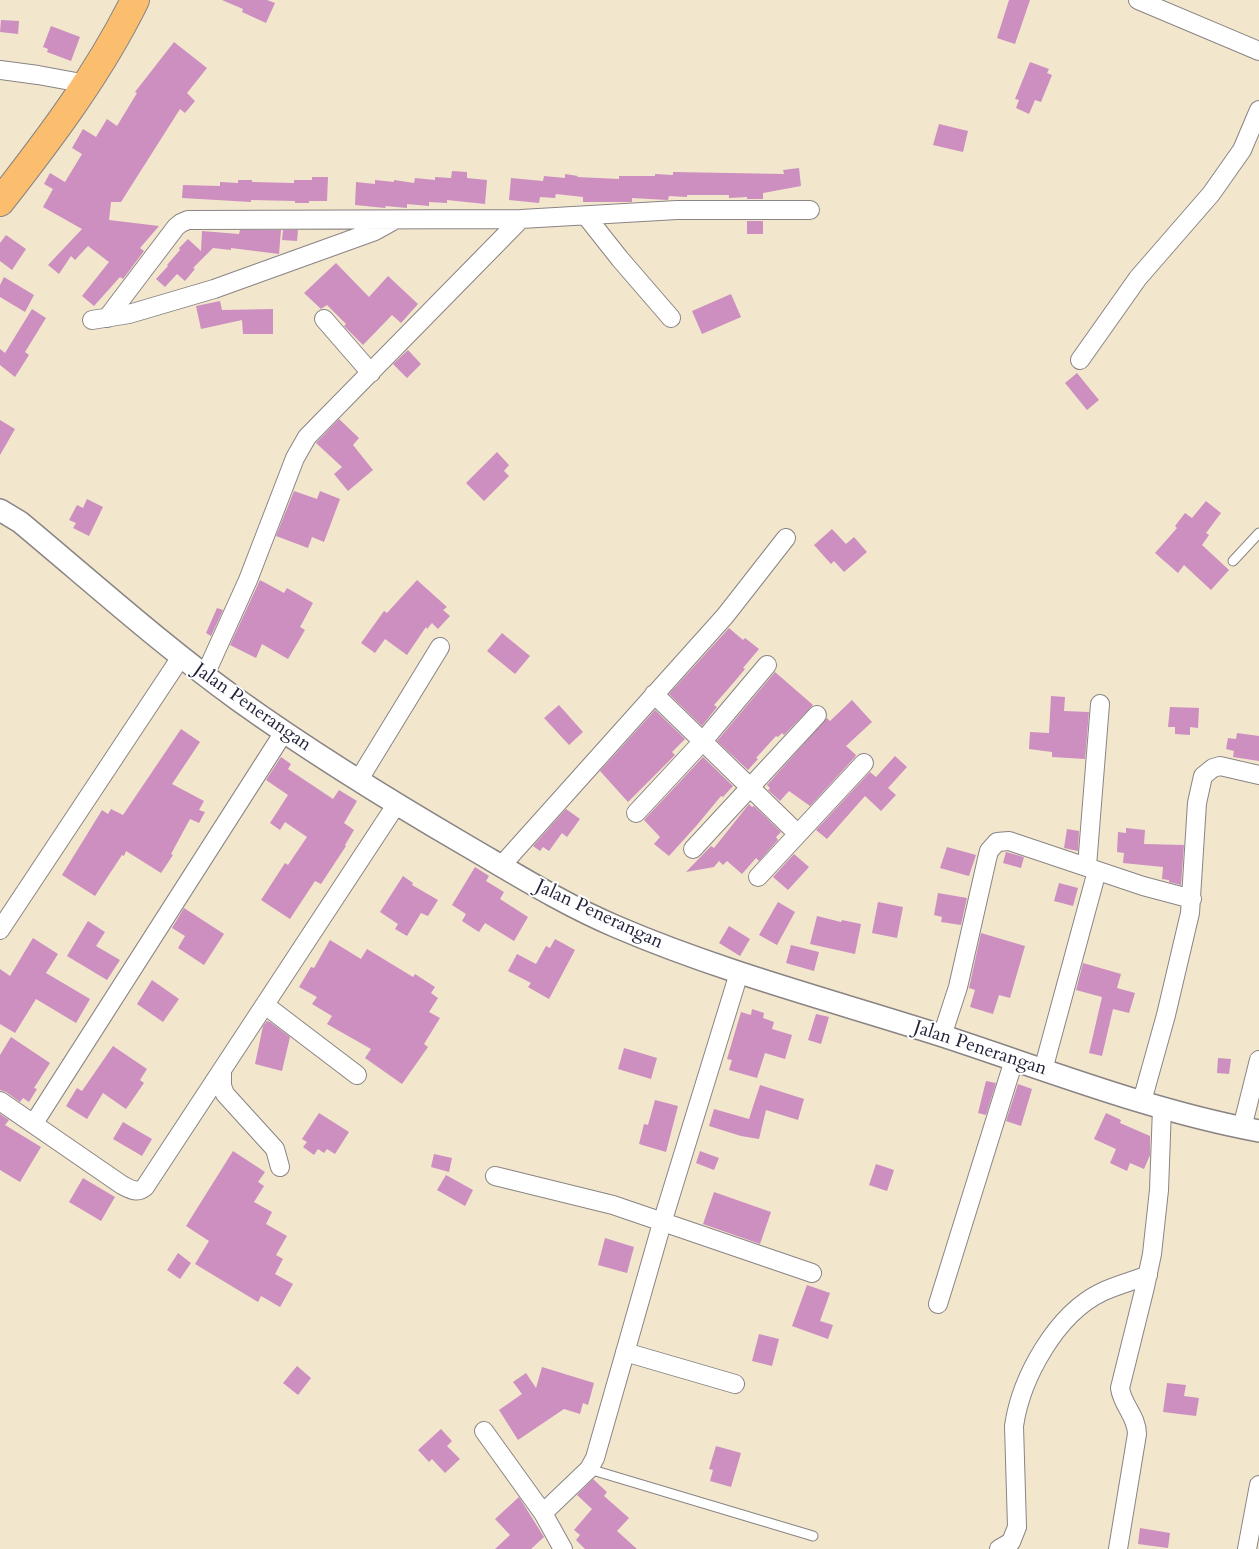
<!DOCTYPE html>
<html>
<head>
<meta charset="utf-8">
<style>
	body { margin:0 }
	canvas { display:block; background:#f2e6cd }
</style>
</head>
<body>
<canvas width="1259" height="1549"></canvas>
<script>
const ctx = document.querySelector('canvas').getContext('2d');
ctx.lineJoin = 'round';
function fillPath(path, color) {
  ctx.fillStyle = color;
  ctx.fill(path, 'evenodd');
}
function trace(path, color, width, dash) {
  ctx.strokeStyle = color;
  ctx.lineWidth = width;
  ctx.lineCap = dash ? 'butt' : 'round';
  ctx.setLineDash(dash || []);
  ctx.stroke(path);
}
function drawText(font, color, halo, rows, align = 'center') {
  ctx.font = font + ' Cardo,serif';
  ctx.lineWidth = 4;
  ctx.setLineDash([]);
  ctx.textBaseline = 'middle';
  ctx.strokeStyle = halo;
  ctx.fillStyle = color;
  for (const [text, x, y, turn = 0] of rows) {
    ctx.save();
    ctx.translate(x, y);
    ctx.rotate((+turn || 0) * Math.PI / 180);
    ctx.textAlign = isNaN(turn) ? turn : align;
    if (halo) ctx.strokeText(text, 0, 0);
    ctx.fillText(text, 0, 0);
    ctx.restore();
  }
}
fillPath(new Path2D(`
	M222 0H267L275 3 266 23 242 12 243 9Z
	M1009 0H1030L1015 44 997 38Z
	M1 20 19 21 18 34 0 32Z
	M51 26 80 37 71 61 47 52 48 49 43 47Z
	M174 42 207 68 187 93 195 101 185 113 180 109 121 202H111L109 220 159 226 140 248 144 251 123 279 120 277 94 306 82 296 109 262 88 246 75 260 71 256 59 274 48 265 82 229 43 207 53 189 44 184 50 173 65 182 82 154 72 148 83 129 96 137 107 119 117 126 137 93 135 92Z
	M1030 62 1049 69 1047 73 1052 75 1041 102 1035 100 1029 114 1016 108 1019 100 1015 99Z
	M939 124 968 131 963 152 933 145Z
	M799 168 801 186 763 193V199H747V197L729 198V195H687V197L669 196 668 200 632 198V202H583V197L556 194 555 198 540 197 539 203 509 200 511 178 543 181 544 176 565 178V174L578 176 577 177 619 179V176H655V174L673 175V172L784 174 783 170Z
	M452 171 467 172V178L487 180 485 204 447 200V203L429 202V206L407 204V208L386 206 385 208 355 205 356 182 375 184V180L394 182V180L414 183 415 178 435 180V177L451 178Z
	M312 177H328L327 201H309V203H295V201L251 200V202L182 198 183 185 220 186V182L238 183V180H252V182L294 183V180H312Z
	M747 221H763V234H747Z
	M240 230H281L279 254 231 248V250L213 248 193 268 195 269 185 281 177 274 165 287 156 279 168 266 167 265 180 250 179 248 188 239 201 251 202 231 239 234Z
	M283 230H298L297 241 282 240Z
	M6 235 26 249 12 270 0 261V243Z
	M336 263 369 297 388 276 418 304 401 323 392 315 363 345 344 326 346 324 327 305 321 309 304 293Z
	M4 277 34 295 25 312 0 297V285Z
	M731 294 741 317 702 334 692 311Z
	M220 301 222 310 273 309V334H243L242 320 201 329 196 306Z
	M32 309 46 318 25 352 29 355 15 377 0 365V349L5 353Z
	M408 350 421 364 407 378 393 364Z
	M1077 373 1099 400 1087 410 1065 383Z
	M339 419 359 438 353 445 373 470 348 491 334 474 342 467 316 443Z
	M0 420 15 429 0 455Z
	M497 452 509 465 504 471 509 476 484 501 466 483Z
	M294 491 317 499 320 491 340 499 324 542 312 537 308 548 276 536Z
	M87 499 103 507 89 536 73 528 76 523 69 520 77 505 83 508Z
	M1206 501 1221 513 1206 533 1209 535 1202 545 1229 570 1211 590 1184 565 1178 573 1155 553 1177 528 1175 526 1185 513 1192 518Z
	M832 529 846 544 854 537 867 552 844 572 834 561 831 564 814 545Z
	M260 580 284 593 287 588 313 603 300 627 305 630 288 659 262 644 256 658 230 645Z
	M417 580 447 607 443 610 450 616 438 629 432 623 427 629 426 627 407 655 385 639 375 653 361 643 384 611 387 613Z
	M217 608 223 610 211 636 206 633Z
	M729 628 743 640 745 638 759 649 743 668 745 669 735 681 714 705 717 707 702 726 669 694Z
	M502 633 530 656 515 674 487 651Z
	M775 672 813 705 784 735 782 733 778 737 776 736 756 758 758 759 748 770 717 741Z
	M1051 696 1065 697 1064 711 1089 712 1085 759 1052 757V752L1029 749 1030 732 1049 733Z
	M852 700 872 722 846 746 856 755 855 757 810 806 789 791 780 801 768 790 770 788 767 785 827 718 830 721Z
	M559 705 583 732 569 745 544 718Z
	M1170 707 1199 708 1198 728 1190 727V735L1175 734V727H1168Z
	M655 710 685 739 672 752 675 755 628 802 600 771Z
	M181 729 200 742 172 784 204 801 199 810 205 812 199 823 190 819 171 854 173 855 161 873 126 851 124 856 122 855 95 896 62 875 102 810 108 814 111 809 123 815Z
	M1237 733 1259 736V761L1233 757 1234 751 1226 749 1228 738 1236 739Z
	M895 756 907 767 888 788 896 795 881 811 865 796 827 839 816 830 870 772 876 777Z
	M281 757 291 764 288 769 333 799 339 790 357 801 344 823 354 830 345 845 346 846 321 884 315 881 290 919 261 900 285 863 288 865 307 837 285 822 280 830 270 823 288 795 266 780Z
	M703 757 733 786 723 797 721 796 697 825 669 856 654 844 660 837 644 820Z
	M749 804 752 807 754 806 781 832 776 837 778 840 759 861 756 858 742 874 727 861 723 865 719 861 714 867 686 872 711 846 714 848Z
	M566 809 580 819 567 837 562 833 549 851 543 847 540 851 533 846Z
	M1126 828 1145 830 1144 844 1184 845 1181 885 1169 882V880L1162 879 1163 867 1123 863 1124 853 1117 852 1118 832 1126 833Z
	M1067 829 1079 831 1078 851 1064 848Z
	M947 847 976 855 969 876 940 868Z
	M1006 852 1024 857 1021 868 1003 863Z
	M794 854 809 867 788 890 773 877Z
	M475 867 489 876 486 881 504 892 500 899 528 917 514 941 485 923 479 932 462 921 466 914 452 905Z
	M403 876 413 883 412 885 438 900 428 916 421 913 407 936 395 929 398 924 380 912Z
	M1059 883 1078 888 1073 906 1054 901Z
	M938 893 967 898 961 925 941 922 942 917 934 915Z
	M778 902 795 912 777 945 759 935Z
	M878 902 903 907 897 938 872 933Z
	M184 908 224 934 204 965 178 948 185 936 172 928Z
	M817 916 841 922 842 920 861 924 855 954 810 944Z
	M88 921 105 932 96 946 120 960 107 980 67 956Z
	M729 926 750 939 740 956 719 943Z
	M981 933 1025 946 1010 998 999 995 993 1014 970 1007 975 990 969 988Z
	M33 938 58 954 46 973 90 999 76 1023 36 999 15 1033 0 1024V969L10 976Z
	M555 939 575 950 549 999 528 987 531 983 508 971 517 954 536 964 546 946 550 948Z
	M330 940 361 959 367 949 413 977 415 974 435 987 431 993 438 998 429 1012 440 1018 424 1044 428 1047 402 1084 365 1058 371 1049 327 1024 332 1016 312 1004 317 997 299 987 311 967 314 968Z
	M791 945 819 952 814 971 786 963Z
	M1083 963 1121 974 1117 988 1135 993 1129 1013 1113 1009 1102 1056 1089 1053 1102 997 1076 990Z
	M152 980 179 999 163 1022 137 1004Z
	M752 1009 764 1013 763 1018 774 1022 772 1029 792 1035 785 1059 765 1053 757 1078 729 1070 732 1060 727 1059 741 1012 751 1015Z
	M816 1014 829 1017 821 1044 808 1040Z
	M267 1021 270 1022 290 1037 282 1071 255 1064 263 1026Z
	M11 1037 50 1063 34 1088 37 1089 29 1102 23 1098 20 1102 6 1092 0 1090V1055Z
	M113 1046 147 1069 140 1080 144 1083 126 1109 103 1093 87 1119 66 1106 77 1088 82 1091Z
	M624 1048 657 1058 651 1079 618 1069Z
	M1218 1058 1231 1059 1229 1074 1217 1073Z
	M986 1081 996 1083 986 1115 978 1113Z
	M1018 1084 1032 1089 1021 1126 1006 1121Z
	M760 1085 804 1099 798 1120 766 1110 759 1139 741 1136 709 1126 714 1109 749 1119Z
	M655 1100 678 1106 666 1152 639 1144 644 1124 648 1125Z
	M319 1113 349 1132 335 1154 327 1149 324 1153 318 1149 314 1155 303 1147 307 1142 302 1139Z
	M1106 1113 1121 1120 1120 1123 1150 1136V1155L1144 1169 1130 1163 1127 1171 1110 1163 1116 1149 1094 1139Z
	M0 1114 9 1120 5 1125 41 1147 20 1182 0 1170Z
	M123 1122 152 1139 142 1156 113 1139Z
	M233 1151 265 1172 258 1182 264 1186 254 1202 272 1212 266 1224 287 1236 276 1255 283 1259 275 1274 293 1284 280 1307 261 1296 258 1302 195 1264 209 1241 186 1226Z
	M700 1151 719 1158 714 1170 696 1163Z
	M434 1154 452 1158 449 1172 431 1167Z
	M876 1164 894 1170 887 1191 869 1185Z
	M446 1175 473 1190 465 1206 437 1190Z
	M83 1178 115 1197 101 1221 69 1202Z
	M714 1192 771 1212 760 1244 703 1224Z
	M605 1238 634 1247 627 1273 598 1265Z
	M178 1253 191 1263 180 1279 167 1270Z
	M807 1285 830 1293 820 1321 833 1325 828 1339 792 1326Z
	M759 1334 779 1339 772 1366 752 1361Z
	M297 1366 311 1378 298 1395 283 1383Z
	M542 1367 594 1383 588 1405 583 1403 580 1414 564 1409 518 1440 499 1410 522 1394 513 1382 526 1373 536 1388Z
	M1167 1383 1186 1385 1184 1396 1199 1398 1196 1416 1163 1412Z
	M441 1429 452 1441 447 1446 460 1459 445 1473 432 1459 429 1462 418 1450Z
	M716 1446 741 1453 731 1487 710 1481 713 1470 709 1469Z
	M593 1479 607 1492 604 1496 629 1518 617 1531 637 1549H585L576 1540 580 1535 574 1530 592 1509 577 1495Z
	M519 1497 544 1537 531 1549H495L510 1535 495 1519Z
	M1140 1528 1170 1533 1168 1548 1138 1544Z`), '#cc8fc0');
const service = new Path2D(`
	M1233 561 1259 533
	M589 1469 813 1536`);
const minor = new Path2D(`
	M1138 0 1259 51
	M0 70 38 75 87 84
	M586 216 620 259 671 318
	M107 318 176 227 181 223 188 220 521 219 677 210H810
	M324 319 371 373
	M92 320 129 314 214 289 375 231 393 221
	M1080 360 1138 278 1211 194 1242 150 1259 110
	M205 675 248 580 295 458 307 437 521 219
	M654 694 798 834
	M358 781 440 647
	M636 813 703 741 767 665
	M693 849 817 715
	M501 866 725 616 786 538
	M1087 866 1100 704
	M758 877 864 763
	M0 930 181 657
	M265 1005 357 1075
	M942 1036 958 987 987 859 989 851 997 842 1009 841 1143 886 1192 899
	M1043 1070 1097 871
	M222 1071V1086L225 1094 275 1149 280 1167
	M0 1101 122 1185C130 1189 137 1194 145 1187L396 805
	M1142 1101 1166 1015 1190 913 1197 803 1203 776 1213 768 1220 766 1259 775
	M34 1123 284 732
	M1242 1128 1259 1060
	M495 1176 613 1205 812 1273
	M938 1304 1014 1060
	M625 1352 735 1384
	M484 1431 543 1513 563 1549
	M543 1513 589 1469 595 1458 662 1223 739 973
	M999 1549 1011 1542 1017 1527 1014 1426C1021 1378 1056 1314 1102 1292 1117 1285 1133 1281 1148 1275
	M1118 1549 1137 1434C1137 1416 1122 1405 1120 1388L1145 1287 1152 1254 1159 1190 1162 1108
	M1247 1549 1259 1485`);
const tertiary = new Path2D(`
	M0 510 20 522C92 582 162 645 238 700 312 753 390 801 469 847 517 875 565 905 617 927 722 972 834 1001 943 1036 1047 1070 1151 1111 1259 1131`);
const trunk = new Path2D(`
	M0 202C50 138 99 73 135 0`);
trace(service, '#8a8484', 11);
trace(minor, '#8a8484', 20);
trace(tertiary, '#8a8484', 24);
trace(trunk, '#8a8484', 30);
trace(service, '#fff', 9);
trace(minor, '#fff', 18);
trace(tertiary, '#fff', 21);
trace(trunk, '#fabe6e', 28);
drawText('19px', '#22223b', '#fff', [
	["Jalan Penerangan",252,708,35],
	["Jalan Penerangan",599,915,25],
	["Jalan Penerangan",980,1049,18]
]);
</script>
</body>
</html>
